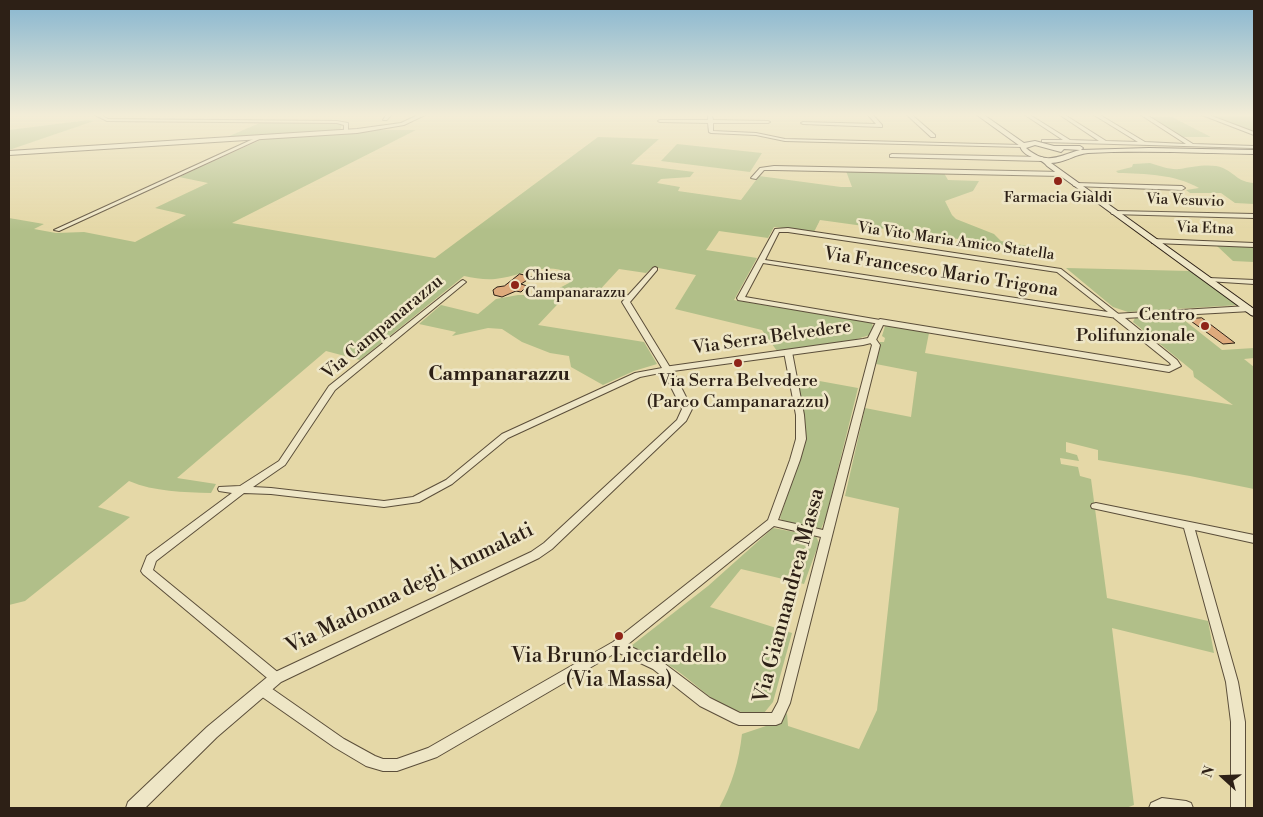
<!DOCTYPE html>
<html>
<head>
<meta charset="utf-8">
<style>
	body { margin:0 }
	#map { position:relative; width:1263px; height:817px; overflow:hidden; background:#e5d8a7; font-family:"Libre Bodoni",serif }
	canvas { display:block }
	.frame { position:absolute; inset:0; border:10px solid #2d2016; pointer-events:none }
	.north { position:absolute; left:1198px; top:752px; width:50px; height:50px; -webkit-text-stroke:4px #eee6c6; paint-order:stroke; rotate:290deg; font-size:14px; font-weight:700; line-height:20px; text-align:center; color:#2d2016 }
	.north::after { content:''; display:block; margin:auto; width:18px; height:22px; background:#2d2016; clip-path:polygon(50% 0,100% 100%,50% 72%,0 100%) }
</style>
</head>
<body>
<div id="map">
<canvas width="1263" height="817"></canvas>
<div class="frame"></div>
<div class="north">N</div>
</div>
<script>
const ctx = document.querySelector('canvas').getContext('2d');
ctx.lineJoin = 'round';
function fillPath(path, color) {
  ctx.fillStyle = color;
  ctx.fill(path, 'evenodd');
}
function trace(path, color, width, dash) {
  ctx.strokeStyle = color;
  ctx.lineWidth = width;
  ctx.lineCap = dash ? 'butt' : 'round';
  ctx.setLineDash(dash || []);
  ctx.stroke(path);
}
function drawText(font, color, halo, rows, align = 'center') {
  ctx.font = font + ' "Libre Bodoni",serif';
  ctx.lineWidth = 5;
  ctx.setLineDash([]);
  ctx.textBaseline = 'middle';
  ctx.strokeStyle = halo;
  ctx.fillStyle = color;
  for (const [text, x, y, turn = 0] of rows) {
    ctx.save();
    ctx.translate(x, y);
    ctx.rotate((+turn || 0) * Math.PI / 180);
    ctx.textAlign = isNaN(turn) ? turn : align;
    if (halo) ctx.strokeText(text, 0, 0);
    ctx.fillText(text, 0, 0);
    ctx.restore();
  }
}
fillPath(new Path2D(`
	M1208 115H1254V132H1253Z
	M1149 117H1172L1211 137H1182Z
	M88 120 94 121 9 150V130Z
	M262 122 335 123 342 124 340 131 227 137Z
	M373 130H416L232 223 435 258 598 137 659 139 631 164 694 172 690 177 661 179 657 183 680 187 678 191 741 200 759 176 841 187H852L846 171 944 173 948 180 979 181 973 191 945 201 952 215 956 219 994 234 1001 241 1027 246 1031 249 820 220 814 232 774 227 768 238 719 231 706 250 757 258 734 300 872 323 873 327 870 335 850 341 777 351 762 330 675 309 696 275 653 267 646 273 619 269 595 295 570 291 538 325 644 342 657 364 634 371 603 385 571 367 569 356 550 353 522 342 502 329 488 328 452 336 456 332 419 324 441 305 478 314 496 299 518 295H546L569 283 566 277 568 273C545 261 519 277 495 279 485 280 474 278 464 276L360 360 326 351 177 478 216 484 211 493C183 492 155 492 129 481L98 507 130 517 25 601 9 605V218L44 224 34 229 56 233 84 232 135 242 186 215 155 208 208 183 179 177 267 137Z
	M677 144 762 153 750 172 661 161Z
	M1150 163C1159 166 1170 170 1180 169 1192 167 1211 163 1223 168 1236 174 1238 182 1254 183V204L1235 203 1221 193H1190L1186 190 1199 188C1175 174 1145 174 1118 173L1116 171 1132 167 1133 164Z
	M1217 246 1253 247 1254 262 1233 261Z
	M1066 268 1190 271 1238 305 1128 312 1113 307Z
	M1179 316 1222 350 1254 348V358L1244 359 1254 367V489L1190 476 1098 460V450L1066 442V452L1077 455 1079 461 1060 458 1061 464 1078 467 1080 476 1091 479 1107 598 1208 621 1214 653 1112 628 1134 805 1126 808H719C732 785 739 761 742 734L781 721 787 713 788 726 859 749 877 710 899 508 845 496 865 408 911 417 917 372 876 364 880 342H884L885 338 882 336 885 326 929 333 925 353 1233 405 1194 377 1193 371 1133 322 1135 318Z
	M803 378 858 388 826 517 821 529H814L783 521 780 518 799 460 798 387 800 381Z
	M773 528 816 536 819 543 804 584 741 569 710 607 792 633 773 702 764 713C718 718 699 681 663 662 654 657 644 654 635 650L631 646 708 586Z`), '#b1bf89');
const building = new Path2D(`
	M520 274 532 277 521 284 527 286 521 292 516 291 502 297 494 295 493 290 497 287 504 286Z
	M1202 318 1235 343 1223 344 1188 319Z`);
fillPath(building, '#deaa7c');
trace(building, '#2d2016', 1);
const minor = new Path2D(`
	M95 115H101L108 119 337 121 348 123V132L344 133V125L337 123 107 121Z
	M386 115H391L387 120H383Z
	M708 115H712L713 120 768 121 770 122 768 123H713V131L756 133 785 139 1022 145 1024 146 1022 147 785 141 756 135 711 133 709 132 708 123 660 122 658 121 660 120H708Z
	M868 115H873L882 125V127L803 124 801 123 803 122 876 124Z
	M907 115H912L935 135V137H931Z
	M1025 115H1030L1070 140 1099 141 1060 115H1065L1106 141 1138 142 1094 115H1100L1145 142 1186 144 1141 115H1147L1193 144 1254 146V148L1044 142H1042V140H1063Z
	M1202 115H1209L1254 132V135Z
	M262 135 266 136 59 231 54 230Z
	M892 154 1042 157 1045 159 1042 161 890 157V155Z
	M774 166 1061 172 1064 174 1061 176 774 170H764L756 179 751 178 760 168Z
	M1076 183 1182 186 1185 188 1182 190 1074 186 1073 185Z
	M1114 211 1254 214V218L1112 214 1111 213Z
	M788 228 1061 269 1121 316 1117 318 763 263 745 297 880 320 884 322 880 324 738 300 737 298 775 229ZM779 232H788L1057 272 1108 312 765 260Z
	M655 267 657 268V270L630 302 671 369 670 371 640 377 508 438 452 484 419 502 384 507 271 494 244 493 156 561 153 570 280 674 282 678 280 682 276 683 272 682 143 574 141 571 147 556 232 493 219 491 218 489 219 487 240 486 279 461 329 386 461 281 463 280 466 282 335 390 285 465 253 487 271 488 384 501 413 497 446 480 502 434 635 373 662 368 622 302 653 268Z
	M1209 278 1254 280V284L1207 281 1206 280Z
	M869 338H875L880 345 790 703 781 723 776 725H739L734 723 700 706 653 669 617 652 437 757 397 771H383L366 766 334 747 258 694 257 690 258 686 263 685 268 686 344 739 375 756 383 759H397L428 748 613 642 768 520 790 460 796 439V415L784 352 788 350 792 352 804 415 806 439 800 460 778 520 823 530 872 345 868 340ZM774 526 821 537 778 702 772 713H740L710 698 661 661 627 645Z
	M1096 503 1254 535V543L1195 530 1238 682 1245 722V808H1231V722L1226 682 1184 528 1092 508 1091 506 1092 504Z
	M1162 798 1186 801 1191 803 1193 808H1149L1151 803Z`);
const tertiary = new Path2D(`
	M418 115H425L404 125 357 133 9 155V151L357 129 401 123Z
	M1152 239 1254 243V247L1155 243H1152Z
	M1248 306 1251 307V311L1125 318 1177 360 1181 366 1169 372 883 325 875 342 863 345 673 371 692 409 686 421 552 549 539 558 281 682 217 737 145 808H126L128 802 207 727 271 674 531 552 544 543 677 420 682 409 662 369 664 367 863 339 868 338 876 322 880 319 1168 366 1171 365 1170 363 1114 318V314Z`);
const secondary = new Path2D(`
	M977 115H984L1024 143 1035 141 1054 146H1080L1083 148 1081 150 1149 148 1254 150V154C1199 153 1143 150 1088 153 1075 154 1065 163 1051 163L1254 309V316L1251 315 1047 166C1040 156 1024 159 1020 146ZM1035 145 1061 152 1064 149 1080 150C1058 156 1047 166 1026 148Z`);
trace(minor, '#5b4e3a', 2);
trace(tertiary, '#5b4e3a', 2);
trace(secondary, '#2d2016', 2);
fillPath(minor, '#eee6c6');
fillPath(tertiary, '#eee6c6');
fillPath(secondary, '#eee6c6');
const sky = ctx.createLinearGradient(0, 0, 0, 230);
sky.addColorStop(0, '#87b6d0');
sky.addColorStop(0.5, '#f3edd7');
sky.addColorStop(1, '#f3edd700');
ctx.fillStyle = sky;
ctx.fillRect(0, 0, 1263, 230);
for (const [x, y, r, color] of [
	[1058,181,5,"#8f2418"],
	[515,285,5,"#8f2418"],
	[1205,326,5,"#8f2418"],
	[738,363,5,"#8f2418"],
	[619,636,5,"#8f2418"]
]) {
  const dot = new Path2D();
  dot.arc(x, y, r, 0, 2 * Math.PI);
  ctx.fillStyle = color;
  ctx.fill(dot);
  trace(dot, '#eee6c6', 2);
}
drawText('15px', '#2d2016', '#eee6c6', [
	["Farmacia Gialdi",1058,198],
	["Chiesa",525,276,"left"],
	["Campanarazzu",525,293,"left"]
]);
drawText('15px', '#2d2016', '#eee6c6', [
	["Via Vesuvio",1185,201,2],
	["Via Etna",1205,229,2],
	["Via Vito Maria Amico Statella",956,242,8]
]);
drawText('18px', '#2d2016', '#eee6c6', [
	["Via Francesco Mario Trigona",941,273,9],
	["Via Campanarazzu",383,328,-40],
	["Via Serra Belvedere",772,338,-8]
]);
drawText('18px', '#2d2016', '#eee6c6', [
	["Centro",1195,316],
	["Polifunzionale",1195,337],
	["Via Serra Belvedere",738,382,"center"],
	["(Parco Campanarazzu)",738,403,"center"]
], 'right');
drawText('bold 20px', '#2d2016', '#eee6c6', [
	["Campanarazzu",499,375]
]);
drawText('21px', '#2d2016', '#eee6c6', [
	["Via Madonna degli Ammalati",410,589,-26],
	["Via Giannandrea Massa",790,596,-75]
]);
drawText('21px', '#2d2016', '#eee6c6', [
	["Via Bruno Licciardello",619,657],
	["(Via Massa)",619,681]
]);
</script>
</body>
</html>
